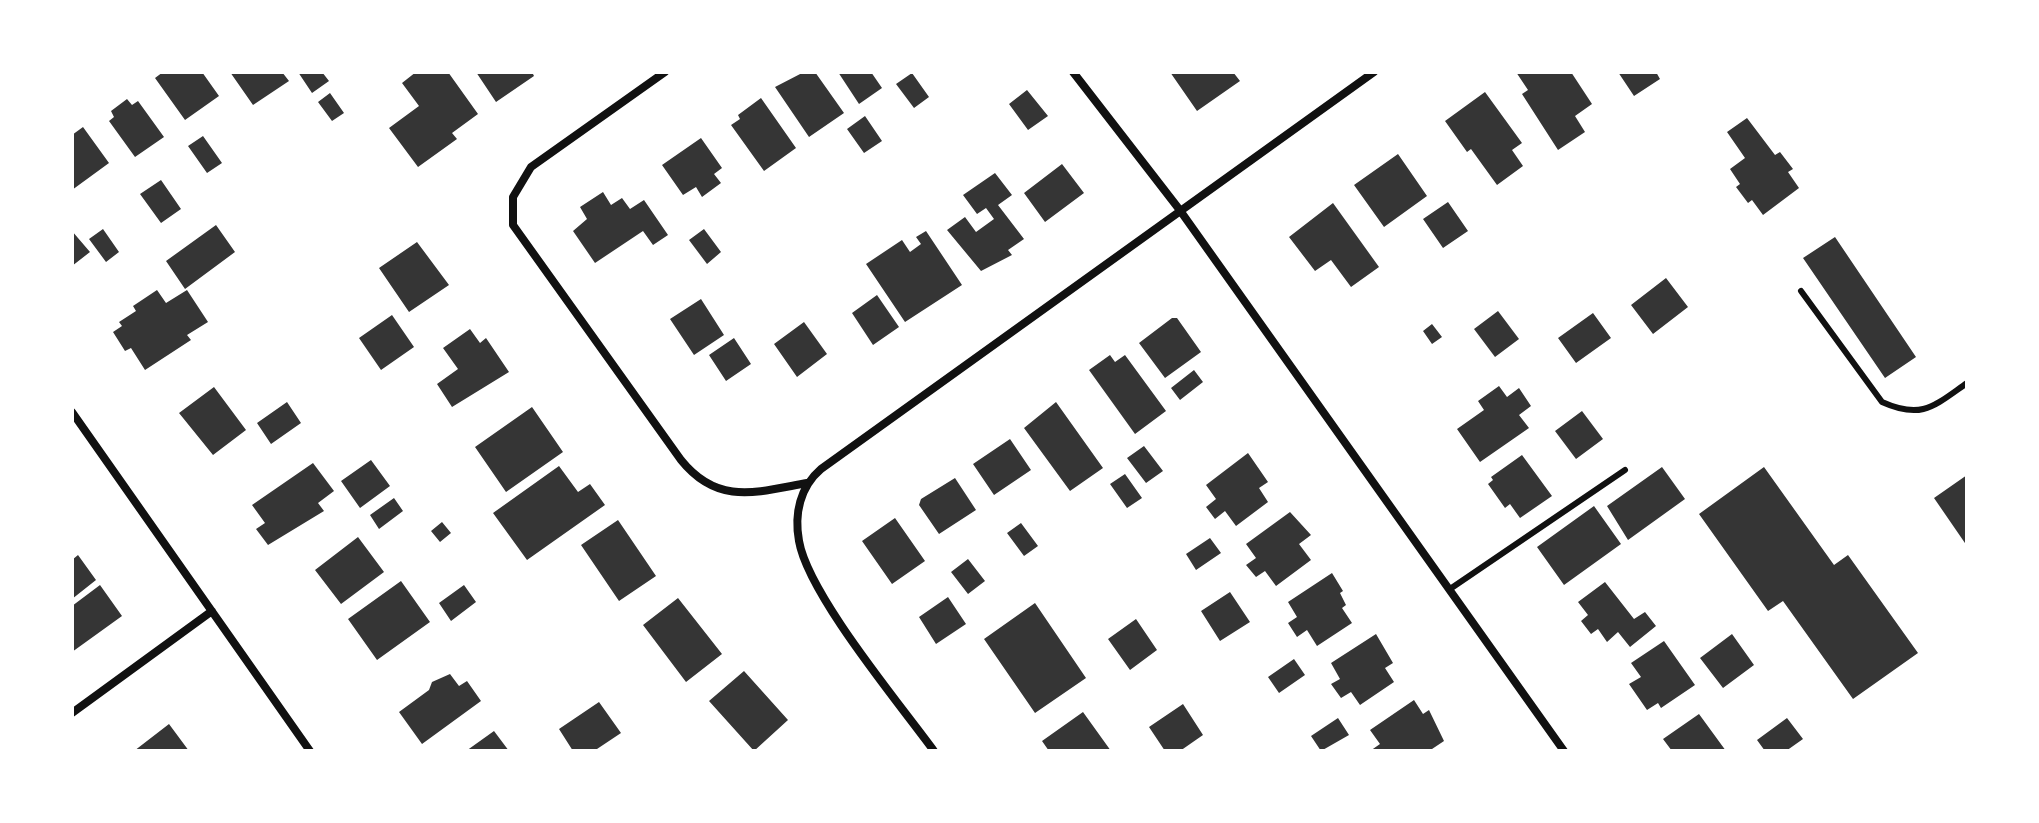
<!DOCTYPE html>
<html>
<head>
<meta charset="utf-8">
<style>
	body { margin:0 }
	#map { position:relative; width:2039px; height:823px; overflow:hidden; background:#fff; font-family:Karla,sans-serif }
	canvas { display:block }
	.frame { position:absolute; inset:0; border:74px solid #fff; pointer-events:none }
</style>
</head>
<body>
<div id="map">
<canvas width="2039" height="823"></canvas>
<div class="frame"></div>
</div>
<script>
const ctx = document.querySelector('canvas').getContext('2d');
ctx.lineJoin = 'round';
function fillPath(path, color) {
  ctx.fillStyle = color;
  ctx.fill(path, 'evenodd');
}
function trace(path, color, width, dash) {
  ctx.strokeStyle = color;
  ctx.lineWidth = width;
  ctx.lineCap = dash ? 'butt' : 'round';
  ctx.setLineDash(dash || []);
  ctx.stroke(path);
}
fillPath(new Path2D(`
	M163 72H202L219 96 185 120 155 78Z
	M230 72H282L289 81 253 105Z
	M298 72H322L329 81 312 93Z
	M416 72H448L478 114 452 133 457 139 418 167 389 128 419 106 402 83Z
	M476 72H532L534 76 496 102Z
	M804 72H815L844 113 809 137 775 87Z
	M838 72H871L882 88 859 104Z
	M1170 72H1233L1240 81 1197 111Z
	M1516 72H1571L1592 104 1575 116 1585 132 1558 150 1522 94 1528 90Z
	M1618 72H1656L1660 79 1634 96Z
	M912 73 929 97 914 108 896 84Z
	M1027 90 1048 116 1028 130 1009 104Z
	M1485 92 1522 143 1512 150 1523 166 1497 185 1471 149 1467 152 1445 121Z
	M330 93 344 113 332 121 318 102Z
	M761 98 796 148 764 171 731 125 740 119 738 115Z
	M127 99 132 105 138 101 164 137 135 157 109 121 114 117 111 111Z
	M865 116 882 141 864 153 847 129Z
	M1747 118 1775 155 1780 152 1793 169 1788 172 1799 188 1763 215 1752 200 1748 203 1736 187 1740 184 1730 169 1745 158 1727 132Z
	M83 127 109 163 72 190V135Z
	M203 136 222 163 207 173 188 146Z
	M701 138 722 168 714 174 721 183 702 197 696 187 683 195 662 165Z
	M1398 154 1427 196 1384 227 1354 185Z
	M1062 164 1084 193 1045 222 1024 193Z
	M995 173 1012 195 998 205 1024 239 1008 250 1012 255 981 271 947 230 965 217 976 232 994 219 986 208 977 214 963 195Z
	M161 180 181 209 161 223 140 194Z
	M603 192 611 205 622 198 630 209 644 200 668 235 653 245 643 231 595 263 573 231 587 219 580 207Z
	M1448 202 1468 231 1443 248 1423 219Z
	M1333 203 1379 267 1351 287 1331 260 1315 271 1289 237Z
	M216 225 235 252 185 289 166 261Z
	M103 229 119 252 106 262 89 239Z
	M704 229 721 252 707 264 689 240Z
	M72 231 90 252 72 266Z
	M926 231 962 285 905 322 866 264 902 240 910 252 921 244 916 237Z
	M1835 237 1916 357 1885 378 1803 258Z
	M417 242 449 285 409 312 379 268Z
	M1666 278 1688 307 1653 334 1631 305Z
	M157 290 166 303 187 290 208 322 187 335 191 340 145 370 131 348 125 351 113 332 122 326 119 322 136 311 133 306Z
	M877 295 899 327 873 345 852 313Z
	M701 299 724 335 694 355 670 319Z
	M1498 311 1519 339 1495 357 1474 329Z
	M1593 313 1611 338 1576 363 1558 338Z
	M392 315 414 347 381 370 359 338Z
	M1172 318H1177L1201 352 1165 378 1139 343Z
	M804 322 827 354 797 377 774 344Z
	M1432 324 1442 337 1432 344 1423 331Z
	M470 329 480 343 486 338 509 372 452 407 437 384 458 369 443 348Z
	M734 338 751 364 726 381 709 355Z
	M1110 355 1115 362 1125 355 1166 411 1135 434 1089 370Z
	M1194 370 1203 382 1180 400 1171 388Z
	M1499 386 1507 397 1519 388 1531 406 1519 415 1529 428 1480 462 1457 429 1484 410 1478 401Z
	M214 387 246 430 213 455 179 413Z
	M287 402 301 423 271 444 257 423Z
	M1056 402 1103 468 1070 491 1024 428Z
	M532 407 563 452 506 492 475 447Z
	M1582 411 1603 439 1576 459 1555 431Z
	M1010 439 1031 470 994 495 973 464Z
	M1144 446 1163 471 1146 483 1127 458Z
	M1248 453 1268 482 1259 488 1268 502 1236 526 1225 511 1215 519 1206 507 1216 499 1206 485Z
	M1522 455 1552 496 1520 518 1510 504 1505 508 1488 484 1493 480 1491 477Z
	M371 460 390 486 360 508 341 481Z
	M313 463 334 491 318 503 324 511 268 545 256 529 265 523 252 505Z
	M559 466 578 492 590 484 605 505 527 560 493 513Z
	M1662 467 1685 499 1628 540 1607 506Z
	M1764 467 1834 565 1848 555 1918 653 1853 699 1783 601 1768 611 1699 514Z
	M1125 474 1142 498 1127 508 1110 484Z
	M1967 475V546L1934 498Z
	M955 478 976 510 939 534 919 505 921 499Z
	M394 498 403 511 379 529 370 515Z
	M1594 506 1621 544 1564 585 1537 547Z
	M1290 512 1311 535 1299 544 1311 560 1276 586 1265 571 1256 577 1246 565 1256 558 1246 544Z
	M895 518 925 561 892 584 862 541Z
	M618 520 656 576 619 601 581 545Z
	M442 522 451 533 440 542 431 531Z
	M1021 523 1038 546 1024 556 1007 533Z
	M358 537 384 572 341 604 315 570Z
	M1210 538 1221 553 1196 570 1186 554Z
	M78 555 96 580 72 599V560Z
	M968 559 985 581 968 594 951 572Z
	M1332 573 1343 591 1340 593 1346 605 1342 608 1352 623 1317 646 1307 630 1297 637 1288 623 1297 617 1288 602Z
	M401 581 430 622 377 660 348 619Z
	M1605 582 1634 619 1645 612 1656 626 1630 647 1618 632 1607 642 1598 629 1591 634 1581 621 1588 615 1578 602Z
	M100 585 122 616 72 652V606Z
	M464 585 476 602 451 621 439 603Z
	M1230 592 1250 622 1220 641 1201 611Z
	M948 597 966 624 936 644 919 617Z
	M678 598 722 654 686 682 643 625Z
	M1035 603 1086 678 1035 713 984 639Z
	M1136 619 1157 650 1130 670 1108 639Z
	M1376 634 1393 663 1385 668 1394 682 1360 705 1351 692 1341 698 1331 684 1340 679 1331 663Z
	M1732 634 1754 665 1723 688 1700 658Z
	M1664 641 1695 685 1661 708 1658 703 1647 710 1629 684 1641 677 1631 663Z
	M1294 659 1305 675 1279 693 1268 677Z
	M744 671 788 720 754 751 709 701Z
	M450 674 459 686 467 681 481 701 422 744 399 712 429 690 432 682Z
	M1414 700 1423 714 1429 710 1444 741 1429 751H1370L1380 744 1370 730Z
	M599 702 621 733 594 751H573L559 729Z
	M1183 704 1203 735 1180 751H1165L1149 727Z
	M1083 712 1111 751H1049L1042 741Z
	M1699 714 1726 751H1672L1663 739Z
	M1338 718 1349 735 1321 751 1311 736Z
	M1787 718 1803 739 1786 751H1765L1757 740Z
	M169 724 189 751H134Z
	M494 731 509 751H466Z`), '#353535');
trace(new Path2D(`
	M1801 291 1882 402C1922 420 1934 406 1967 383
	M1450 589 1625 470`), '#111', 6);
trace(new Path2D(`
	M665 72 531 167 513 197V225L681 460C718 506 757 492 807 483
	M1073 72 1179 209 1564 751
	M72 412 310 751
	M72 713 212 611
	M934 751C899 703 808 594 799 541 794 514 800 487 821 469L1374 72`), '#111', 8);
</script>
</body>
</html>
